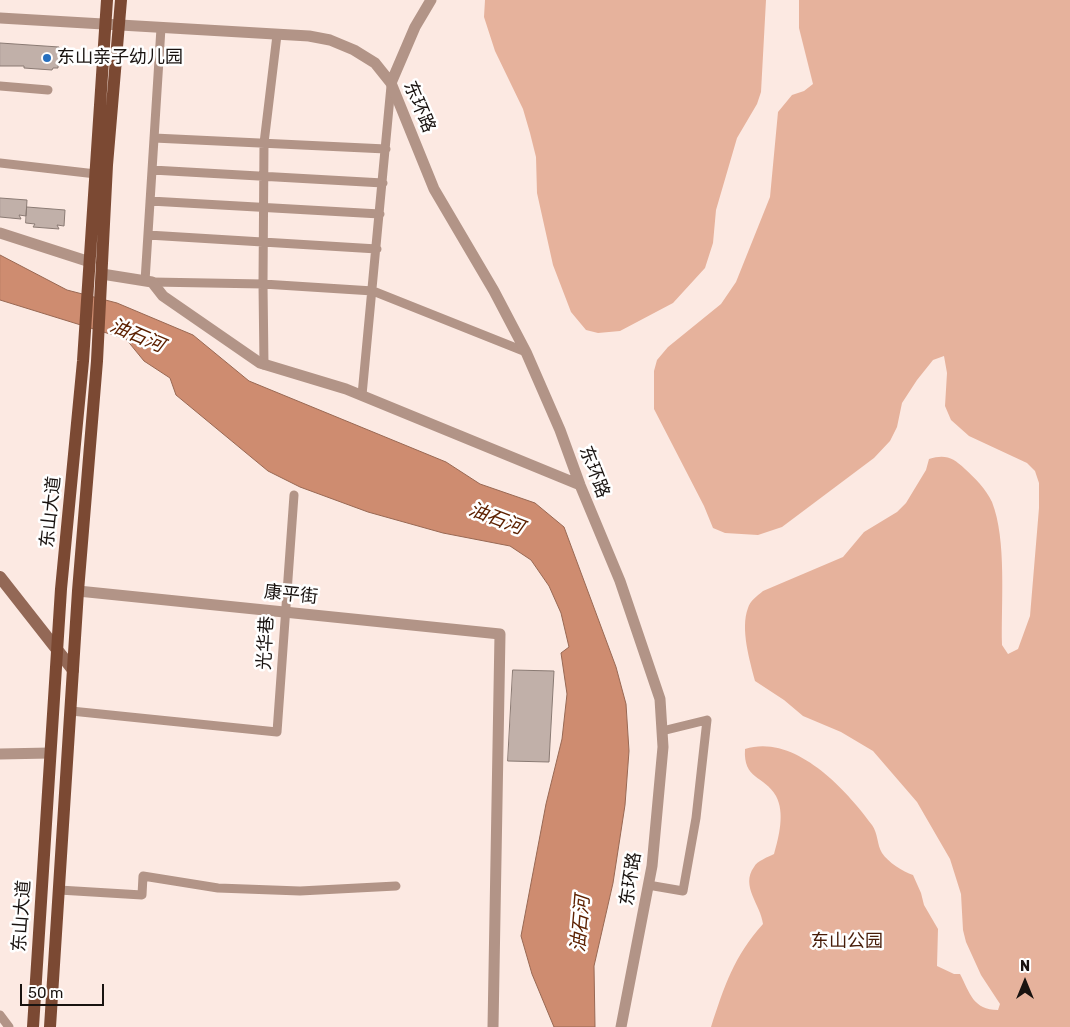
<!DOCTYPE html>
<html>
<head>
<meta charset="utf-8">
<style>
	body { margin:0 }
	#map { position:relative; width:1070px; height:1027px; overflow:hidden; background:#fce9e2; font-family:Rubik,sans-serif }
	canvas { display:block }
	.north { position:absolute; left:1000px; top:957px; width:50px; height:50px; -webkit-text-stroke:4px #fff; paint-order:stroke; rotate:0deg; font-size:14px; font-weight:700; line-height:20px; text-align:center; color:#191310 }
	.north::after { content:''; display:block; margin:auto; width:18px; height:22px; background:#191310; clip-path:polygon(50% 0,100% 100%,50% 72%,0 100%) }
	.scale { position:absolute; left:20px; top:984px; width:84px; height:22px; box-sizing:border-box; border:2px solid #191310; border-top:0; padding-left:6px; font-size:15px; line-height:18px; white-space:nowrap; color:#191310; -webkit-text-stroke:4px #fff; paint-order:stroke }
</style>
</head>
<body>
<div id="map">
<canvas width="1070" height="1027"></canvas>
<div class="north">N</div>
<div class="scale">50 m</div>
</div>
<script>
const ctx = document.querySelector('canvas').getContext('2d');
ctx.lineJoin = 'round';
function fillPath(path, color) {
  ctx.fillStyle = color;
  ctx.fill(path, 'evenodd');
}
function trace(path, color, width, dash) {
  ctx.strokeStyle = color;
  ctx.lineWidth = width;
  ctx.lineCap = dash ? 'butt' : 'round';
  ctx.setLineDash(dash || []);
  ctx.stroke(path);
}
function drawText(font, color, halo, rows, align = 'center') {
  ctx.font = font + ' Rubik,"Noto Sans SC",sans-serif';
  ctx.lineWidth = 5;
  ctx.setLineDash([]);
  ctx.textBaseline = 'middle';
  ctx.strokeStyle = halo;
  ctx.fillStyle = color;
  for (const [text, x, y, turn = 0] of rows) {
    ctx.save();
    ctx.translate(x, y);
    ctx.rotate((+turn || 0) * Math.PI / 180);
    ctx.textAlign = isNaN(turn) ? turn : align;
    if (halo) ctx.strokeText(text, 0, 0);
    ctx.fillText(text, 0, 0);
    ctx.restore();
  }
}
fillPath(new Path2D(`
	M485 0H766L761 92 757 104 737 138 716 210 713 243 705 268 673 303 620 331 598 333 586 330 571 312 553 265 537 193 536 157 530 133 523 109 495 51 484 17Z
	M799 0H1070V1027H711C724 987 734 956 763 924 761 905 740 886 754 867 757 861 768 857 774 854 779 836 785 813 776 796 764 775 743 780 745 749 794 733 846 789 872 825 878 833 877 845 882 853 888 862 903 872 913 875L921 893 924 905 938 929 937 966 954 974H960C970 993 973 1010 998 1010L1000 1004 981 975 966 942 963 930 961 894 950 859 917 802 873 751 841 732 803 716 784 700 755 681C750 661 740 629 748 608 750 601 757 596 763 591L843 557 864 532 897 512 906 503 926 470 929 459C946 454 953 458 965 469 975 478 986 489 992 502 1007 540 1001 603 1002 645L1008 654 1018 649 1030 616 1039 508V483L1035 471 1027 463 969 436 951 420 945 406 947 373 944 356 933 360 917 380 902 403 897 427 890 441 874 458 782 527 758 535 725 533 713 528 704 506 654 409V371L657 360 668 347 721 304 736 282 770 197 778 112 792 95 804 91 813 84 799 28Z`), '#e6b29c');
const water = new Path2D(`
	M0 255 67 290 117 303 193 335 249 381 446 462 480 484 535 503 564 527 616 667 626 704 629 751 625 805 613 883 594 966 595 1027H554L532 974 521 936 546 804 562 739 567 694 561 653 569 647 561 613 549 586 531 560 510 546 443 533 368 512 300 487 268 471 176 395 170 378 144 361 126 339 0 300Z`);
fillPath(water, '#ce8c70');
trace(water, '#986853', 1);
const building = new Path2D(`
	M0 43 59 47 58 68H53L52 70 24 68V66H0Z
	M0 198 27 200 26 216 19 215 21 219 0 217Z
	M27 207 65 210 64 226 57 225 59 229 33 227 35 224 26 223Z
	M513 670 554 671 549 762 508 761Z`);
fillPath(building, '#c1b0a9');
trace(building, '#8a7a73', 1);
trace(new Path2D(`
	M277 35 264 143 263 284 373 291 526 352
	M0 86 48 90
	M154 138 386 149
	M0 163 96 174
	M152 170 383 183
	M150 201 380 214
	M148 235 377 249
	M145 281 161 28
	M152 282 263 284 264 365
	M362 395 391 86
	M71 711 277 732 294 495
	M648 885 683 891 696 818 707 720 662 731
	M59 890 142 895 143 876 218 888 300 891 396 886
	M0 1015 9 1027`), '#b29487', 9);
trace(new Path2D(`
	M0 18 309 36 330 40 354 50 375 63 391 83 434 189 494 291 526 352 560 430 580 485 620 581 660 699 663 747 652 866 621 1027
	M391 83 415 27 431 0
	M0 233 90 262
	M102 274 152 282 163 296 260 363 346 389 580 485
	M78 591 500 634 493 1027
	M0 754 50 753`), '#b29487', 11);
trace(new Path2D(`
	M0 577 73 670`), '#936856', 12);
trace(new Path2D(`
	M33 1027 61 589 83 361 107 0
	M50 1027 78 591 97 361 107 165 121 0`), '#7b4933', 12);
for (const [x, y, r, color] of [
	[47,58,5,"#266fbf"]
]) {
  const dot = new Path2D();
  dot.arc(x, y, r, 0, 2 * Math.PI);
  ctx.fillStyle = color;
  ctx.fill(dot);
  trace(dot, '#fff', 2);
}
drawText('18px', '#191310', '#fff', [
	["东山亲子幼儿园",57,58]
], 'left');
drawText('18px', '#191310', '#fff', [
	["东环路",419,107,67],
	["东环路",594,472,69],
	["东山大道",51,512,-84],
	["康平街",291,595,6],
	["光华巷",266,643,-87],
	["东环路",631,879,-81],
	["东山大道",22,916,-86]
]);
drawText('18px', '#471c08', '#fff', [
	["东山公园",847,942]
]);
drawText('italic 19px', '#5d2101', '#fff', [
	["油石河",137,336,23],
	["油石河",496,519,21],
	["油石河",581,924,-85]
]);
</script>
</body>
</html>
